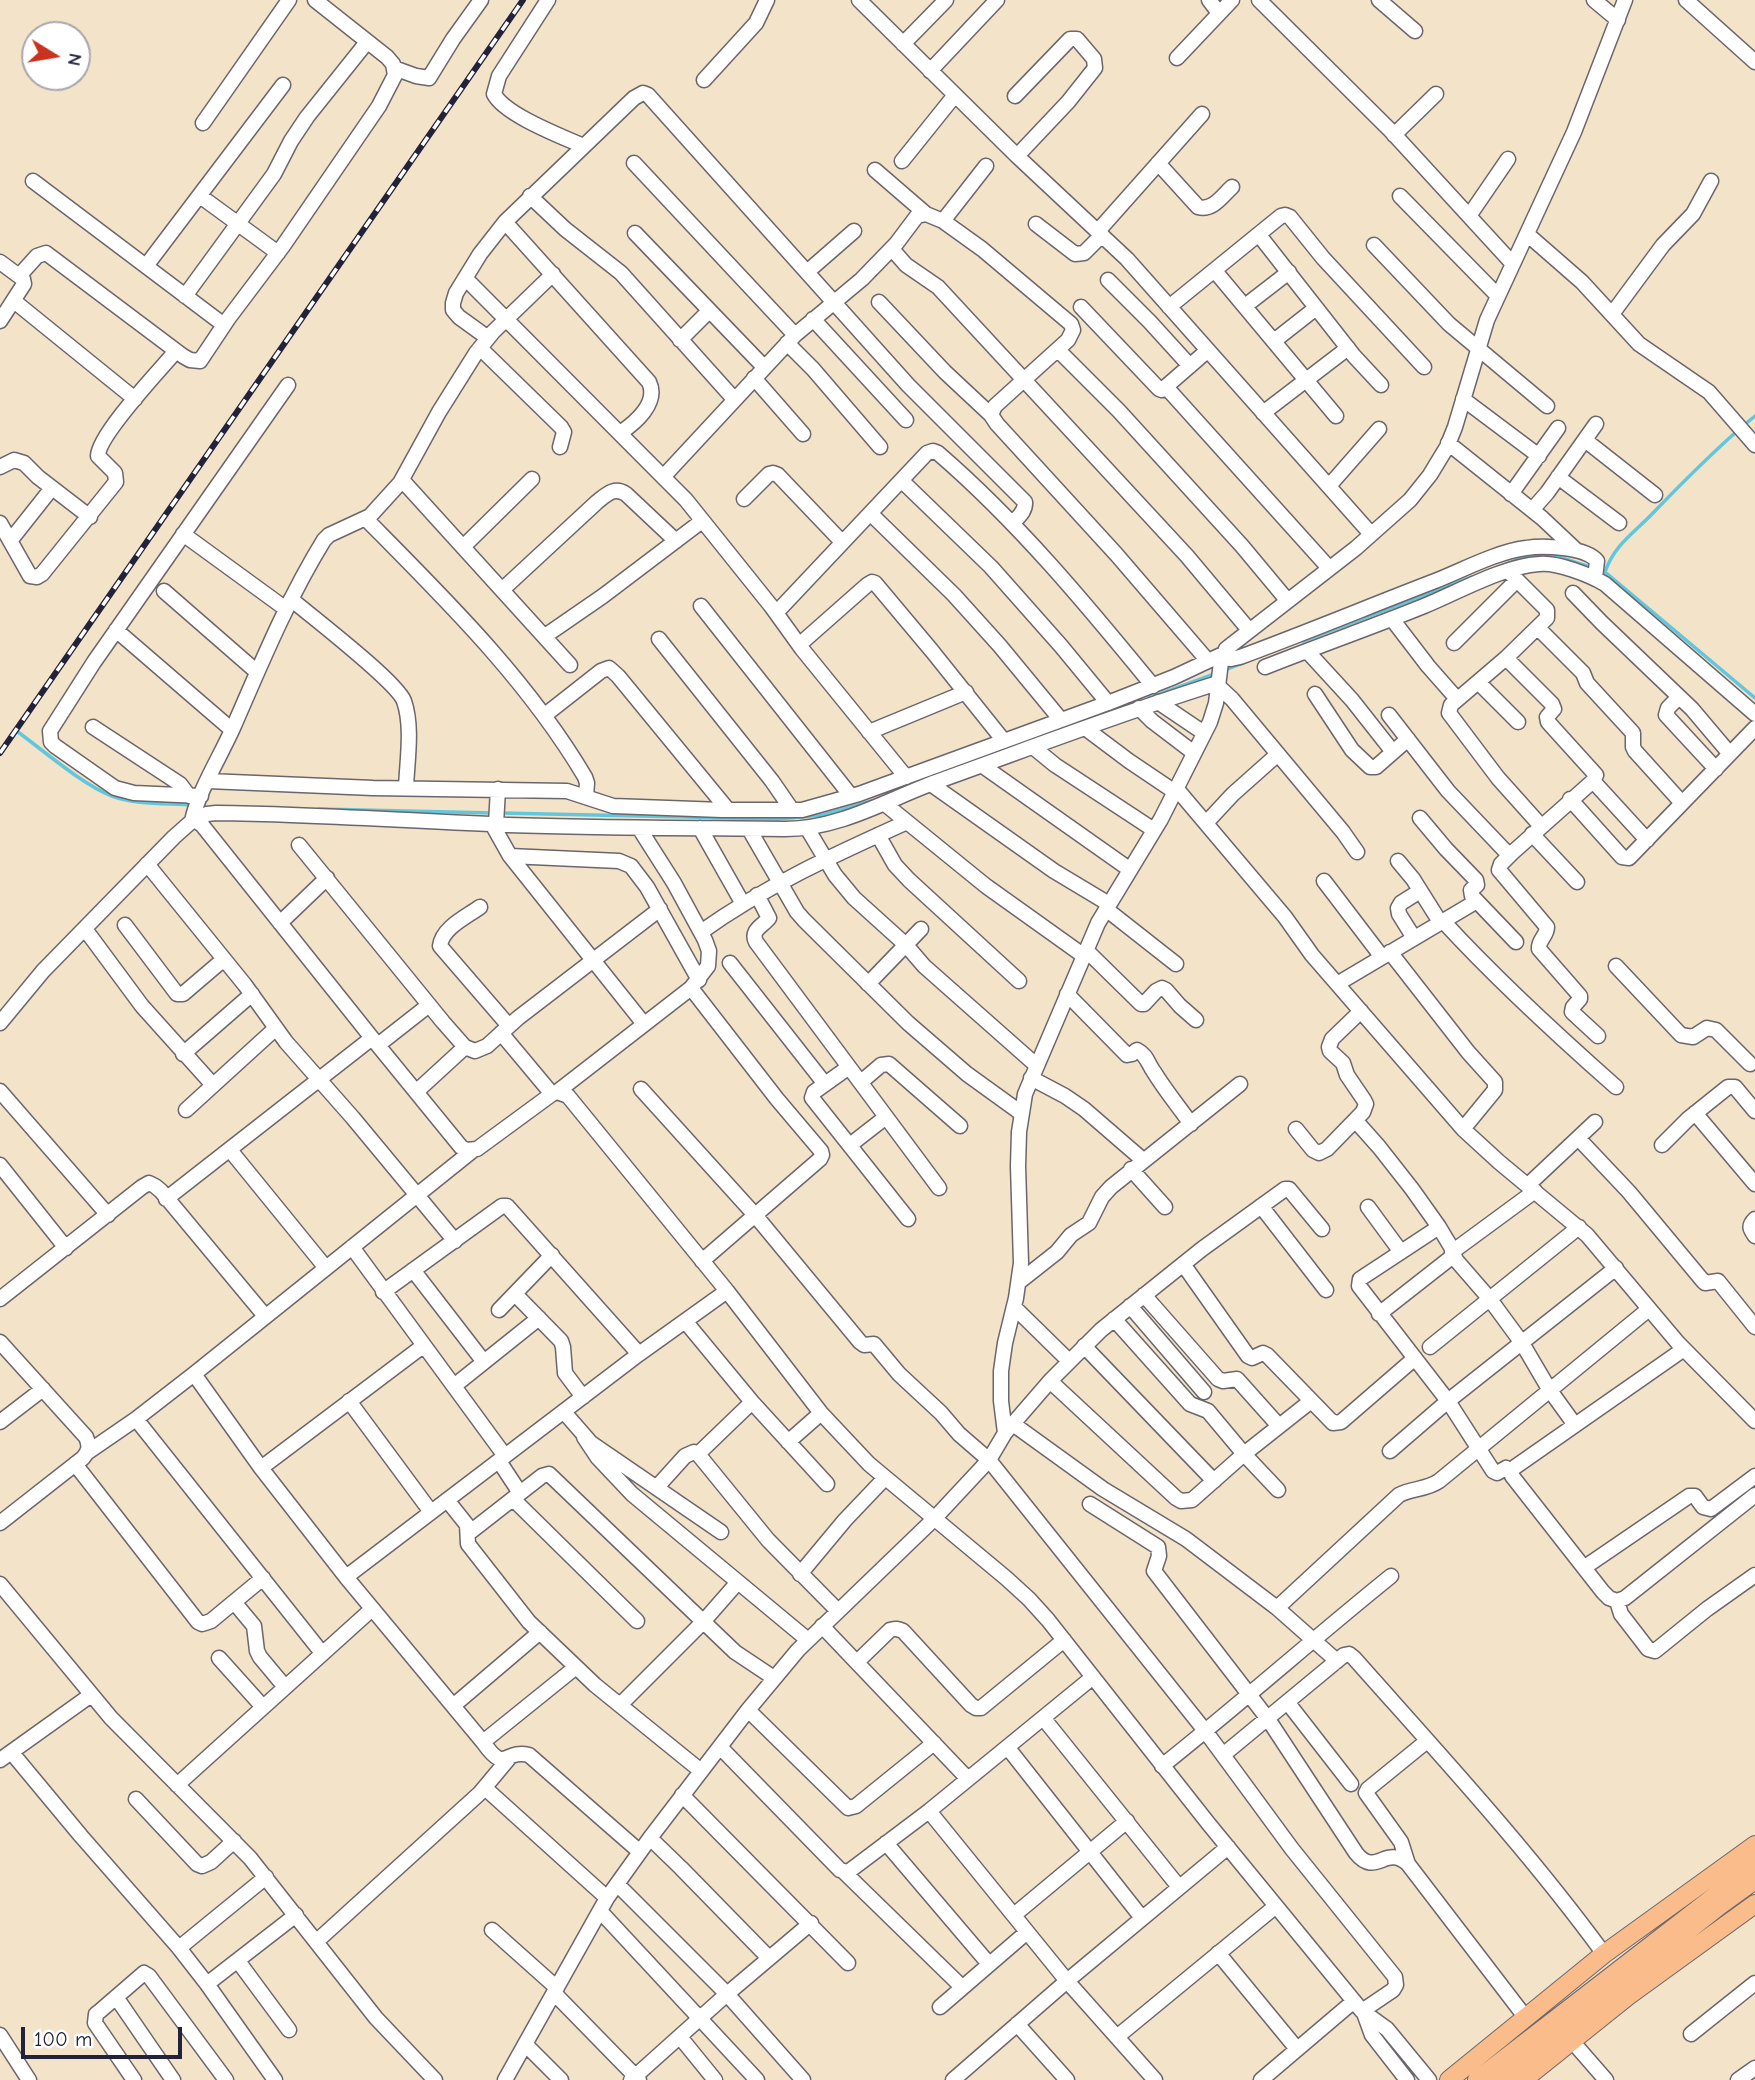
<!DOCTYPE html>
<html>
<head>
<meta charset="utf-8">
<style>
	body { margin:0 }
	#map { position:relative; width:1755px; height:2080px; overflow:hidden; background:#f3e3c8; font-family:"Comic Neue",sans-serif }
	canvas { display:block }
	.north { position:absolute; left:21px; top:21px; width:70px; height:70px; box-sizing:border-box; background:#fff; border:2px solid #a7a7b1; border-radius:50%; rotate:101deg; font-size:19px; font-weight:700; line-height:28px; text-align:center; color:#22223b }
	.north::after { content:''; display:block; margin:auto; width:24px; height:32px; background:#c8321e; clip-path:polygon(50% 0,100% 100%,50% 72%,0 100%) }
	.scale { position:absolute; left:21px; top:2027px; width:161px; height:32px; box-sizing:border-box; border:4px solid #22223b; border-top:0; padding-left:9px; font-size:21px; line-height:24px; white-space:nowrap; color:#22223b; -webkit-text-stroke:5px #fff; paint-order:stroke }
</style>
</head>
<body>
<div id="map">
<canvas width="1755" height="2080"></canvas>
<div class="north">N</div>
<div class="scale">100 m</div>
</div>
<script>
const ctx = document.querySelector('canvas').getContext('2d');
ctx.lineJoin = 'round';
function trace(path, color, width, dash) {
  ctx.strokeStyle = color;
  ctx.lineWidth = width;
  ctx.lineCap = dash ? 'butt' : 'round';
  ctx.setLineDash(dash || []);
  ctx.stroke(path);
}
trace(new Path2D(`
	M1744 425 1755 416
	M1509 563 1523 558 1553 555 1593 568
	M1600 570 1605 572 1755 698
	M1605 572C1614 545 1634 533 1653 513 1680 485 1707 458 1736 432
	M1303 641 1472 577
	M1224 670 1243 663
	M1149 698 1217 673
	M18 732C44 751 83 785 112 796 136 805 167 803 192 805
	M319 809 493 813
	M501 813 778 819 823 815 872 801`), '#61c7de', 3.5);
const minor = new Path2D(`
	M548 0 499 76 494 94C505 115 561 136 583 146
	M859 0 1017 156 1127 259 1371 534
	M1209 0 1219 13
	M1259 0 1391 131 1513 264
	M1379 0 1415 31
	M1594 0 1618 20
	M1686 0 1755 62
	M903 44 946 0
	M1177 58 1232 0
	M394 68 416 76 429 78 453 39 481 0
	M930 71 997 0
	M704 80 756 23 767 0
	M1015 96 1070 39H1077L1094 59 1095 68 1068 102 1017 156
	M203 123 289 0
	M1394 135 1436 94
	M902 161 955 95
	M634 163 795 335
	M1158 163 1198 207C1213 211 1222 196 1232 187
	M875 170 926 214
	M33 181 224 325
	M200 196 278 253
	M530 196 565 229 621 273 734 399
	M1400 196 1498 296
	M1469 216 1508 159
	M943 221 986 166
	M505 222 649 382C659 403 635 423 620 433
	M1036 224 1075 254 1084 253 1102 235
	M1098 231 1202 114
	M635 233 764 367
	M1527 234 1582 282 1639 344 1709 392 1755 445
	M1259 235 1354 356 1381 385
	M1374 245 1449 324 1547 406
	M892 249 906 265 938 287 1187 556 1249 630
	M0 262 23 279 24 284 0 321
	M146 266 283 85
	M1215 271 1336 416
	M807 272 854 231
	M19 276 37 256 46 253 183 356 190 360 200 361 228 319 283 246 379 106 395 75 393 64 387 57 315 0
	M465 278 686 500 771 606 802 649 906 777
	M1108 280 1150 322 1190 366
	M185 296 274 174 291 141 307 117 367 42
	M14 301 135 399
	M879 302 945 372 991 415
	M1245 306 1289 272
	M1081 307 1159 389 1162 390 1207 351
	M1169 307 1281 216 1285 215 1290 217 1323 258 1424 367
	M1612 314 1663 245 1693 214 1711 181
	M813 319 906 420
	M488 338 459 317 453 310V303L456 293 480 254 505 222 634 98 643 93 648 95 908 385 1025 502C1026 511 1018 517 1013 523
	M680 340 709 311
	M1274 341 1316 308
	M787 343 813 369 880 447
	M480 348 561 427 564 432 560 447
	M1058 350 1119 411 1242 546 1287 600
	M754 378 803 434
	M1166 387 1329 568
	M1463 399 1539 456
	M1263 413 1348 348
	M1585 440 1655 495
	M1448 443 1542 518 1576 550
	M0 467 14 460 24 463 38 477 90 517
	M663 477 795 335 862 279 896 244 917 216 926 214 943 221 982 249 1071 324 1073 330 1068 340 995 406 991 415 997 424 1116 554 1208 661
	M1558 477 1619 523
	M402 480 570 665
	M902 481 991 567 1061 646 1108 703
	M1329 486 1379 429
	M1511 494 1558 428
	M744 499 769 474 773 473 778 475 842 542
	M1532 510 1547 493 1596 424
	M871 514 954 595 1000 646 1061 720
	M366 519C445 599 527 679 585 777L587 783 586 797
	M0 523 30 576 37 577 42 574 116 482 115 473 98 456C98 435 160 370 176 351
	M183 534 286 609
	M10 541 52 488
	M463 547 532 479
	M1508 571 1547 610V618L1506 658 1451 705 1449 713 1498 778 1541 826
	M503 589 597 502C606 495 614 486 626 494L676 541
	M164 591 257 672
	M1573 593 1602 623 1692 709 1730 754
	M291 599C312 617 396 681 404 701 413 727 407 761 406 788
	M701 606 851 796
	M776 613 927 453 933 451 938 453C1018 522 1086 604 1153 686
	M1392 619 1428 666 1457 699
	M1538 628 1583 673 1587 683 1633 733V747L1635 751 1682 803
	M116 630 232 730
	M545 636 603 596 702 521
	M659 639 772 781 792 810
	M1454 643 1517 580
	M799 645 867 585 872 582 875 583 932 651 1004 741
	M1307 651 1352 700 1393 752
	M1222 658 1231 659 1240 657C1305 633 1370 606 1435 581 1463 570 1496 552 1526 548 1543 545 1586 547 1597 561L1595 578
	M1506 658 1552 704 1554 709 1547 717 1548 722 1596 775 1593 781 1512 853 1501 864 1499 870 1547 927C1547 936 1538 940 1539 949L1580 996V999L1573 1007 1572 1012 1598 1036
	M1265 667C1318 646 1372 627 1424 606 1458 592 1504 566 1539 564 1557 562 1590 575 1605 584L1755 714
	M1478 682 1518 722
	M1218 686 1232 699 1343 832 1357 852
	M1315 694 1352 750 1370 767H1376L1408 739
	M1679 697 1668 708 1666 715 1716 769
	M1158 702 1204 733
	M1139 708 1152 721 1194 753
	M545 715 601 671 609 668 618 676 728 810
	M1389 715 1448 791 1509 855
	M93 727 180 784 189 796
	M1085 728 1129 761 1175 792
	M869 732 966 692
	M1033 747 1055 765 1154 830
	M983 766 1129 869
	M208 781 373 788 567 791 613 806 722 810H802L859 794 1108 703 1174 677 1223 654
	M1593 781 1647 840
	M931 784 1054 871 1109 904
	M1176 788 1285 917 1312 955 1463 1129 1499 1162 1587 1235 1678 1343 1755 1421
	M201 796 134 793 115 788 55 746 51 742 50 731 94 662 288 385
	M1570 799 1622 857 1629 858 1755 728
	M885 804 986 886 1084 956
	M1420 818 1446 849 1476 880 1477 885 1471 890 1472 896 1516 942
	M192 821C198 792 220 757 233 728 261 664 287 600 324 540L329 535 370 516 400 483 439 412 476 353 493 332 553 274
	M196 821 207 814 216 813C314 814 411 821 508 825 601 828 693 828 785 829 841 829 890 798 941 780 1033 747 1124 712 1218 683
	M1206 823 1233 794 1278 754
	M492 824 510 856 644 1024
	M496 824 498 789
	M700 828 743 904
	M807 828 835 875 854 898 906 945 924 966 1036 1065
	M749 829 797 912 804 920 908 1023 967 1074 1021 1113
	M1532 834 1577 882
	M878 835 895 865 909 880 1019 981
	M299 845 443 1022 465 1047 475 1051 487 1046 518 1018 660 909
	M510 856 619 861 631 866 647 887 699 980
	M1398 861 1413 879 1440 922
	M147 864 245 985 286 1042 353 1118 455 1241
	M1324 881 1382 957
	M757 895 769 918C763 926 750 930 756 942L939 1188
	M480 907C466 917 442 928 440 946L509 1026
	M1106 909 1176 964
	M1443 921C1497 980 1556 1034 1616 1087
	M280 923 327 878
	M125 925 177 994H183L224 959
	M85 929 142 1006 213 1085
	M701 932C765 886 836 854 907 822
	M1414 938 1399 914 1398 908 1401 903 1420 891
	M1086 950 1141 1004H1144L1156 991 1162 988 1166 990 1180 1006 1196 1020
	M1390 952 1468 1052 1495 1082V1090L1463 1129
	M730 963 825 1084
	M1616 966 1681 1035 1693 1037 1707 1028 1716 1030 1750 1064
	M868 984 921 929
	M1337 984 1477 901
	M691 988 777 1099 821 1151 822 1155 820 1159 702 1261
	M1067 994 1127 1055 1132 1054 1137 1050C1147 1055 1148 1064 1154 1072 1165 1090 1179 1107 1191 1124
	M0 1023 43 971 174 837 192 821H196L202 825 372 1038 461 1147 466 1150 477 1149 552 1094 557 1092 568 1096 727 1291 821 1413 869 1464 1006 1578 1029 1599 1048 1620 1208 1823 1362 2011 1387 2029 1429 2080
	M501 1033 552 1094
	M378 1045 429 1005
	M183 1054 252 994
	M849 1067 814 1092 812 1098 908 1219
	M1031 1078 1065 1096 1084 1109 1143 1160
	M861 1082 881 1065 889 1064 960 1126
	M641 1089 755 1215 860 1342 864 1345 874 1344 899 1374 941 1413 959 1434 989 1460 1206 1732 1292 1849 1395 1977 1396 1985 1393 1990 1362 2011
	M0 1091 108 1215
	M416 1092 465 1047
	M557 1092 691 988 708 966 709 951 705 940 674 883 639 828
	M186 1110 276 1028
	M1695 1113 1755 1184
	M1355 1120 1379 1147 1412 1189 1439 1227 1451 1247 1456 1260 1489 1298 1522 1343 1549 1389 1575 1425
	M1296 1129 1313 1150 1319 1153 1327 1149 1363 1112 1366 1104 1364 1100 1347 1075 1343 1063 1330 1051 1329 1047 1332 1039 1361 1011
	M1578 1138 1629 1192 1703 1281 1705 1283 1718 1281 1755 1327
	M850 1145 886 1117
	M1662 1145 1688 1119 1728 1087H1735L1755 1111
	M230 1150 326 1268
	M0 1165 66 1248
	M1131 1169 1165 1207
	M1528 1185 1595 1122
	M166 1199 372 1038
	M1261 1206 1326 1290
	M1368 1207 1401 1252
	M1755 1219C1748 1226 1750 1229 1755 1236
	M1439 1227 1360 1279 1359 1286 1448 1401 1493 1471 1497 1473 1506 1468 1511 1473
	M352 1247 505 1456
	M1452 1252 1535 1191
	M1183 1264 1248 1356 1252 1358 1263 1353 1267 1355 1333 1423 1341 1422 1415 1358
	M413 1270 484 1362
	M1019 1282 1057 1252 1071 1235 1089 1223 1102 1197 1111 1187 1240 1084
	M383 1292 502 1206H507L639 1354
	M515 1294 561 1341 563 1347 565 1373 583 1397
	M1144 1295 1218 1379 1223 1381 1237 1379 1279 1426
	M0 1299 142 1187 149 1183 155 1186 161 1191 265 1316
	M1130 1306 1204 1392
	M1014 1307 1069 1361
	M499 1310 552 1255
	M1379 1314 1453 1256
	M1114 1319 1190 1404 1208 1411 1244 1454 1278 1490
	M685 1321 752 1402 827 1484
	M0 1342 86 1437C90 1446 89 1451 83 1458L0 1523
	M1084 1346 1214 1481
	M1430 1347 1579 1227
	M1684 1349 1515 1467 1512 1470V1476L1603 1592 1609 1598 1617 1601 1625 1598 1755 1495
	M194 1374 261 1468 346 1577 483 1742C506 1775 503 1749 529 1755L640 1852
	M1050 1381 1176 1498 1181 1501 1192 1500 1244 1454 1311 1401
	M454 1386 539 1318
	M349 1401 431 1512
	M564 1412 591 1443 721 1532
	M136 1419 322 1653
	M0 1422 43 1389
	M1013 1424 1103 1489 1186 1539 1277 1608 1337 1661
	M1005 1433 1050 1381 1101 1330 1202 1249 1285 1189H1289L1322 1229
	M584 1437 598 1458 632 1494 808 1640
	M788 1442 821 1413
	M1390 1451 1448 1401 1616 1268
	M88 1452 136 1419 194 1374 472 1151
	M698 1454 752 1402
	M499 1461 520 1493
	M75 1464 198 1622 202 1624 211 1621 263 1578
	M261 1468 423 1346
	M657 1487 685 1456 694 1452 698 1454 768 1540 838 1611
	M513 1499 637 1621
	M447 1500 467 1525 468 1544 529 1622 595 1685 701 1771
	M1090 1504 1158 1547 1159 1556 1154 1571 1268 1719 1356 1853C1376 1878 1385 1844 1408 1864L1526 2018
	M469 1533 542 1476 549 1474 735 1652 774 1678
	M1585 1567 1689 1496H1695L1703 1507 1711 1509 1755 1476
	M800 1574 845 1520 885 1478
	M346 1577 639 1354 727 1291
	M0 1584 111 1718 250 1858 376 2018 435 2080
	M1617 1601 1621 1614 1648 1649 1655 1651 1707 1609 1755 1575
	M234 1602 254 1626 257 1651 260 1657 285 1687
	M1277 1608 1399 1495C1412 1488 1426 1490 1439 1481L1649 1309
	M822 1626 968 1779
	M219 1658 263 1707
	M857 1662 890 1630C895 1628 898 1629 903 1631L971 1705 976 1708H981L1064 1640
	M1288 1703 1351 1784
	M620 1705 703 1622 738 1582
	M453 1706 540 1632
	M748 1710 848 1808 856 1806 934 1743
	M1044 1719 1179 1887
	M483 1742 576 1667
	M720 1747 840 1870 848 1872 929 1811 1093 1677
	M1008 1748 1142 1918
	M12 1753 81 1836 179 1948 207 1984 275 2080
	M1223 1755 1344 1655 1349 1654 1354 1658C1440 1755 1528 1850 1604 1954
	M0 1760 91 1695
	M1162 1766C1240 1704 1314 1638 1391 1576
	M177 1785 372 1609
	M485 1788 607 1898
	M682 1795 848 1963
	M136 1799 197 1864 202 1866 211 1862 234 1841
	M929 1811 1067 1981 1155 2080
	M650 1838 681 1868 769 1958
	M886 1843 989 1964
	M1408 1864 1401 1842 1366 1793 1368 1789 1427 1741
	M844 1872 962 1987
	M617 1884 727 1994 803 2080
	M600 1911 757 2080
	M1014 1915 1127 1821
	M492 1930 557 1988
	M317 1941 480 1793 510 1757
	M179 1948 266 1877
	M1218 1953 1297 2049
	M238 1961 289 2030
	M207 1984 296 1915
	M554 1993 639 2080
	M116 1997 173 2080
	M940 2007 1027 1932
	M1364 2013 1372 2035 1407 2080
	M1017 2024 1067 2080
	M1691 2034 1755 1983
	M0 2035 29 2080
	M1118 2036 1276 1906
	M680 2037 715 2080
	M1572 2041 1606 2080
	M525 2044 561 2080
	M134 2080 95 2023 96 2014 100 2011 144 1973 149 1976 226 2080
	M505 2080 607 1898 650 1838 748 1710 798 1650 934 1519 989 1460 1005 1433 1001 1401V1371L1005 1343 1016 1298 1021 1263 1018 1166 1019 1132 1025 1094 1098 923 1161 819 1210 722 1216 703 1221 662 1226 649 1356 548 1410 500 1430 475 1447 447 1455 427 1487 320 1574 132 1625 0
	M631 2080 727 1994 811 1923
	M953 2080 1067 1981 1228 1847
	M1261 2080 1354 2001
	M1738 2080 1755 2068`);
const major = new Path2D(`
	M1449 2080 1604 1954 1755 1845
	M1477 2080 1755 1865
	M1499 2080 1719 1906 1755 1880
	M1523 2080 1628 1996 1755 1904`);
trace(minor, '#6b666c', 17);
trace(major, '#6b666c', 20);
trace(minor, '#fff', 14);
trace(major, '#f9bc8a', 18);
const rail = new Path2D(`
	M0 753 523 0`);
trace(rail, '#22223b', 6);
trace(rail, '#fff', 3.5, [10]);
</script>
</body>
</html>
